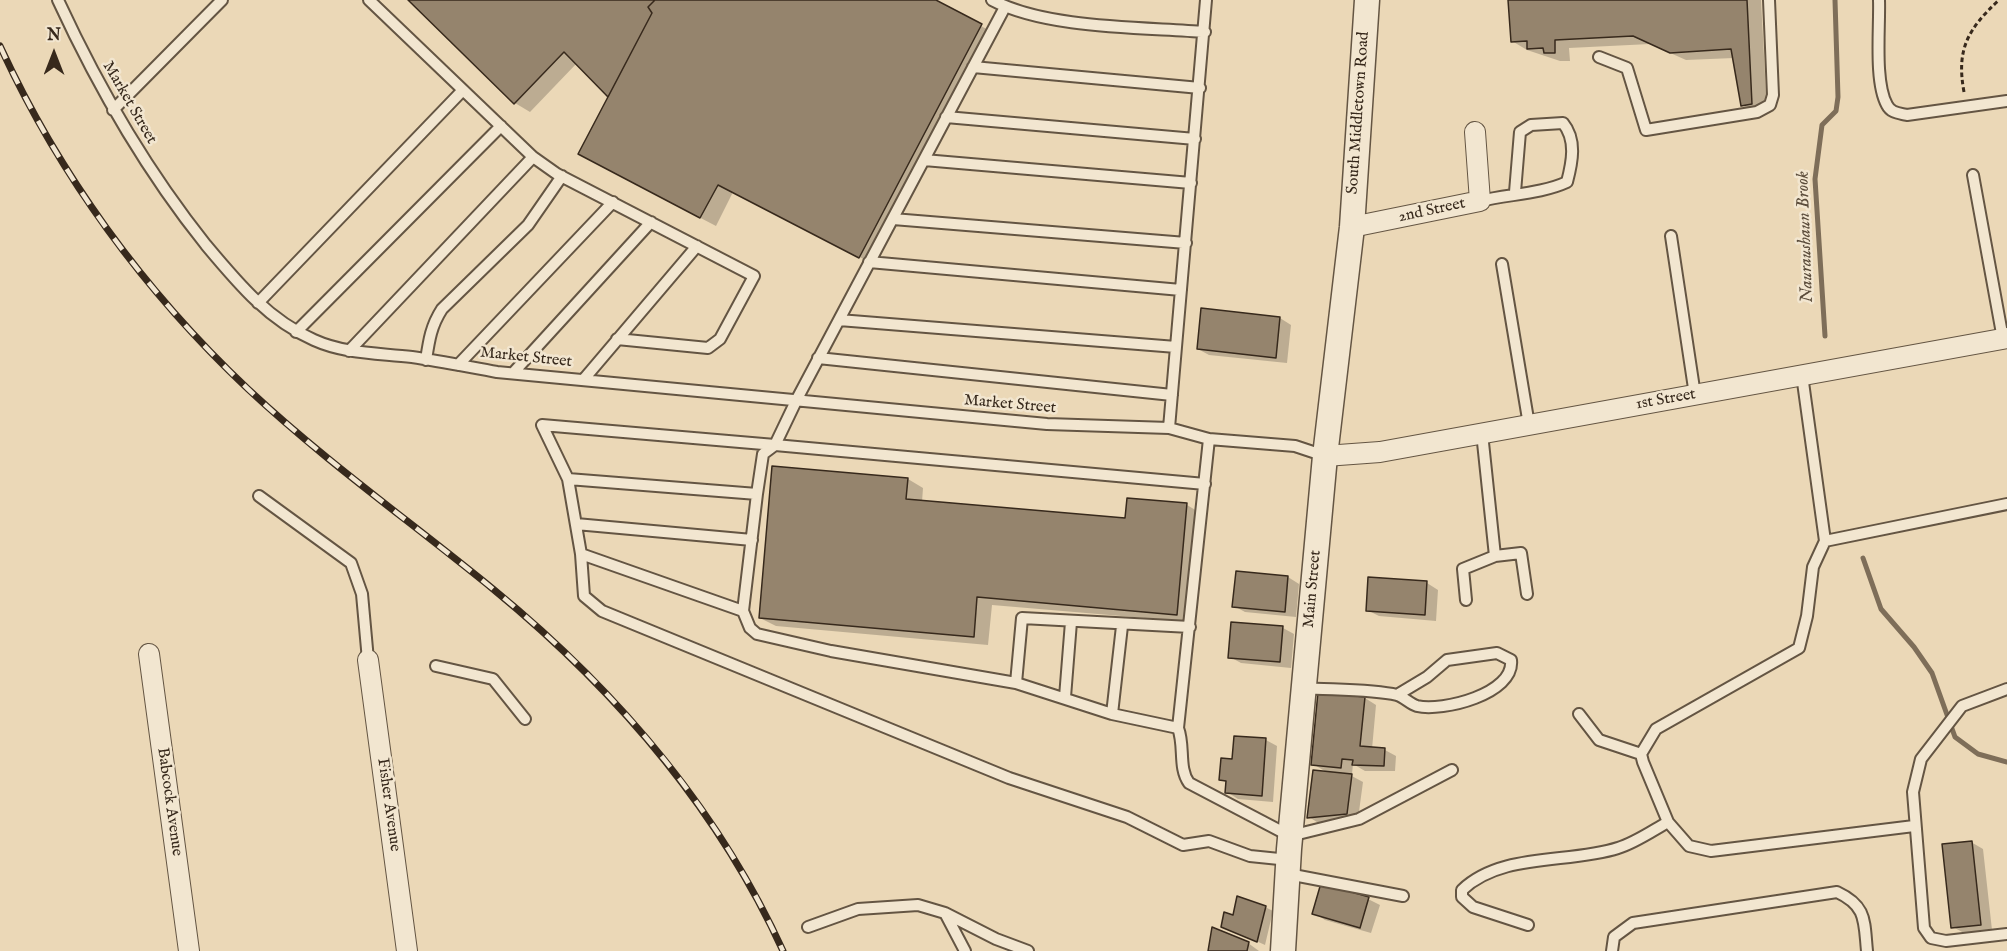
<!DOCTYPE html>
<html>
<head>
<meta charset="utf-8">
<style>
	body { margin:0 }
	#map { position:relative; width:2007px; height:951px; overflow:hidden; background:#ebd8b7; font-family:"IM FELL English",serif }
	canvas { display:block }
	.north { position:absolute; left:24px; top:24px; width:60px; height:60px; -webkit-text-stroke:4px #f2e6d0; paint-order:stroke; rotate:0deg; font-size:16px; font-weight:700; line-height:24px; text-align:center; color:#37291c }
	.north::after { content:''; display:block; margin:auto; width:21px; height:27px; background:#37291c; clip-path:polygon(50% 0,100% 100%,50% 72%,0 100%) }
</style>
</head>
<body>
<div id="map">
<canvas width="2007" height="951"></canvas>
<div class="north">N</div>
</div>
<script>
const ctx = document.querySelector('canvas').getContext('2d');
ctx.lineJoin = 'round';
function fillPath(path, color) {
  ctx.fillStyle = color;
  ctx.fill(path, 'evenodd');
}
function trace(path, color, width, dash) {
  ctx.strokeStyle = color;
  ctx.lineWidth = width;
  ctx.lineCap = dash ? 'butt' : 'round';
  ctx.setLineDash(dash || []);
  ctx.stroke(path);
}
function drawText(font, color, halo, rows, align = 'center') {
  ctx.font = font + ' "IM FELL English",serif';
  ctx.lineWidth = 5;
  ctx.setLineDash([]);
  ctx.textBaseline = 'middle';
  ctx.strokeStyle = halo;
  ctx.fillStyle = color;
  for (const [text, x, y, turn = 0] of rows) {
    ctx.save();
    ctx.translate(x, y);
    ctx.rotate((+turn || 0) * Math.PI / 180);
    ctx.textAlign = isNaN(turn) ? turn : align;
    if (halo) ctx.strokeText(text, 0, 0);
    ctx.fillText(text, 0, 0);
    ctx.restore();
  }
}
fillPath(new Path2D(`
	M410 0H932L996 34 875 265 733 192 716 226 595 163 610 96 577 63 530 112 515 103Z
	M1510 0H1761L1767 112 1757 114 1742 105 1734 58 1686 60 1650 44 1569 48 1570 61H1560L1527 50 1512 41Z
	M1280 318 1291 325 1287 363 1209 355 1198 349Z
	M908 479 923 488 922 502 1127 520 1187 505 1202 514 1192 622 992 605 988 645 776 626 760 618Z
	M1288 577 1299 584 1296 617 1245 612 1234 606Z
	M1427 583 1438 590 1436 621 1379 616 1367 610Z
	M1283 628 1294 634 1291 668 1241 663 1230 657Z
	M1365 698 1376 705 1372 749 1385 750 1396 756 1395 771H1365L1353 764 1352 774H1348L1363 782 1358 819 1320 824 1309 817 1328 773 1313 764Z
	M1266 740 1277 746 1273 802 1238 799 1227 792V783L1221 779 1234 760Z
	M1971 842 1983 849 1992 930 1964 933 1953 927Z
	M1368 899 1380 905 1371 933 1325 920 1314 913Z
	M1265 907 1273 911 1265 945 1228 928 1234 916Z
	M1248 943 1259 951H1209Z`), '#0003');
trace(new Path2D(`
	M1825 336 1815 179 1822 125 1836 111 1838 97 1835 0
	M1863 558 1881 609 1914 647 1932 673 1955 737 1978 754 2007 762`), '#7e6e59', 5);
const building = new Path2D(`
	M408 0H655L648 7 652 13 608 97 564 52 514 104Z
	M655 0H936L982 24 859 258 718 185 700 218 578 154 652 13 648 7Z
	M1508 0H1747L1752 104 1741 106 1731 49 1670 53 1633 36 1555 40V53H1544L1543 48 1527 49V41L1511 42Z
	M1201 308 1280 317 1276 358 1197 349Z
	M772 466 908 478 906 499 1125 518 1127 498 1187 503 1177 615 977 597 974 637 759 618Z
	M1236 571 1288 576 1285 612 1232 607Z
	M1368 577 1427 581 1425 615 1366 611Z
	M1231 622 1283 626 1280 662 1228 658Z
	M1318 692 1365 697 1360 746 1385 748 1384 766 1352 765 1353 760 1342 759 1341 768 1311 765Z
	M1234 736 1266 738 1262 796 1225 793 1226 781 1219 780 1221 758 1232 759Z
	M1313 770 1352 774 1347 814 1307 818Z
	M1972 841 1981 925 1951 928 1942 844Z
	M1321 883 1369 897 1360 928 1312 914Z
	M1237 896 1266 906 1257 942 1221 927 1224 912 1233 915Z
	M1212 927 1249 942 1247 951H1208Z`);
fillPath(building, '#95846d');
trace(building, '#37291c', 1.5);
const service = new Path2D(`
	M58 0C98 87 146 170 206 245 237 282 268 320 314 340 345 354 378 353 412 357 440 361 469 367 497 372L1047 424 1169 428 1209 439 1295 446 1325 456
	M369 0 533 157 557 174 754 276 720 339 708 348 617 339
	M992 0C1047 29 1141 27 1205 32
	M1879 0C1880 27 1874 82 1887 105 1891 113 1899 113 1907 115L2007 101
	M1005 7 797 399 775 445 1205 484
	M1599 57 1627 68 1646 130 1757 112 1770 105 1773 95 1769 0
	M973 67 1200 88
	M113 110 222 0
	M946 117 1195 139
	M924 160 1191 183
	M1973 175 2003 339
	M1480 201C1509 194 1541 194 1567 182 1572 163 1577 140 1563 123L1531 125 1520 132 1515 192
	M893 219 1186 243
	M1671 236 1695 395
	M869 262 1181 290
	M1502 264 1529 425
	M258 303 463 90
	M839 320 1176 347
	M296 332 501 126
	M349 351 533 157
	M818 358 1172 395
	M426 360C429 340 431 326 442 309L528 225 562 176
	M458 365 613 202
	M513 373 651 222
	M1802 375 1825 541 1813 567 1807 616 1799 648 1656 729 1641 754 1643 762 1668 822 1689 846 1711 851 1914 826
	M584 379 697 246
	M1169 428 1206 0
	M1482 433 1495 556
	M568 479 581 554 743 611 757 494 568 479 542 425 775 445
	M757 494 763 454 775 445
	M259 496 351 563 362 594 368 660
	M576 524 752 540
	M1825 541 2007 504
	M581 554 584 596 602 611 1009 778 1127 817 1183 845 1209 841 1250 856 1289 860
	M1466 600 1463 569 1495 556 1521 553 1527 594
	M743 611 750 628 757 634 831 651 1016 683
	M1190 627 1022 618 1016 683 1112 714 1178 728 1209 439
	M436 666 493 679 525 719
	M1304 688C1331 690 1372 689 1397 695 1404 697 1410 704 1417 706 1442 712 1515 694 1511 660L1497 653 1447 660 1427 677 1397 695
	M2007 689 1962 706 1921 759 1913 792 1924 928 1931 938 1946 941 2007 934
	M1065 697 1071 622
	M1112 714 1122 626
	M1579 714 1599 740 1641 754
	M1178 728C1185 746 1178 768 1189 783L1290 836 1359 819 1452 770
	M1288 874 1403 896
	M945 913 965 951
	M1528 925 1473 907 1462 897V890C1502 852 1569 864 1618 848 1635 843 1652 831 1668 822
	M808 927 858 909 918 905 945 913 996 939 1028 951
	M1612 951 1614 937 1633 923 1837 892C1867 906 1864 921 1867 951`);
const minor = new Path2D(`
	M1352 227 1480 201 1475 132
	M1325 456 1380 452 2007 338
	M149 654 189 951
	M368 660 407 951`);
const tertiary = new Path2D(`
	M1283 951 1289 849 1325 456 1352 227 1367 0`);
trace(service, '#645543', 14);
trace(minor, '#645543', 22);
trace(tertiary, '#645543', 27);
trace(new Path2D(`
	M1964 92C1956 49 1968 29 1999 0`), '#37291c', 3, [4.5, 3]);
trace(service, '#f2e6d0', 10);
trace(minor, '#f2e6d0', 20);
trace(tertiary, '#f2e6d0', 24);
const rail = new Path2D(`
	M0 46C59 175 145 292 248 389 325 461 411 522 493 589 615 689 717 806 783 951`);
trace(rail, '#37291c', 7);
trace(rail, '#f2e6d0', 4.5, [14]);
drawText('16px', '#37291c', '#f2e6d0', [
	["Market Street",129,103,60],
	["South Middletown Road",1359,113,-86],
	["2nd Street",1432,211,-12],
	["Market Street",526,358,6],
	["1st Street",1666,400,-10],
	["Market Street",1010,405,5],
	["Main Street",1313,589,-85],
	["Babcock Avenue",169,802,82],
	["Fisher Avenue",388,805,82]
]);
drawText('italic 18px', '#5b4c3b', '#f2e6d0', [
	["Nauraushaun Brook",1806,237,-92]
]);
</script>
</body>
</html>
